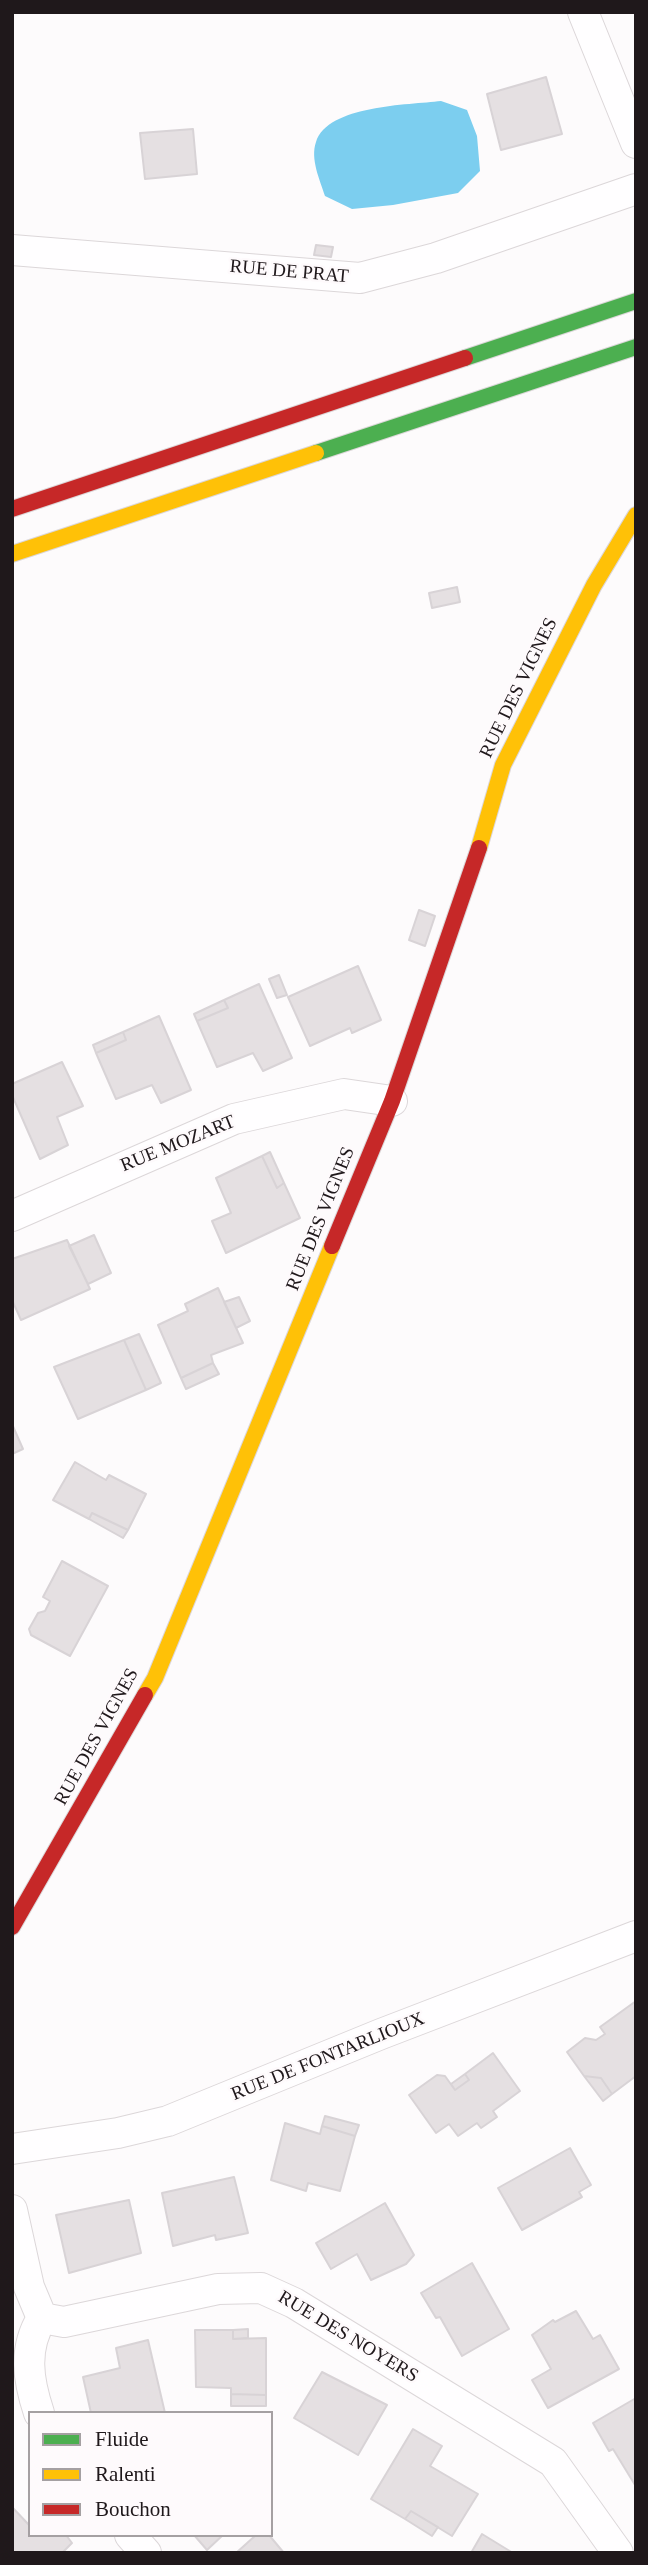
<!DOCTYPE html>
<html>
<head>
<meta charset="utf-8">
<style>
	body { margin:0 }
	#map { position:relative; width:648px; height:2565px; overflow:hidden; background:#fdfbfc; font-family:"Times New Roman",serif }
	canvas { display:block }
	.frame { position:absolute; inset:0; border:14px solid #1f181b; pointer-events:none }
	.legend { position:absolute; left:28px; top:2411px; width:245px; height:126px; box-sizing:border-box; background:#fefafc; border:2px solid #a5a0a2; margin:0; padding:9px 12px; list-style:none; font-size:21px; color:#1f181b }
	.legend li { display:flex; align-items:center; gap:14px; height:35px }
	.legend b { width:35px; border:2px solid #a5a0a2 }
</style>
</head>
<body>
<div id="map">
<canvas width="648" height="2565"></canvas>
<div class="frame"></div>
<ul class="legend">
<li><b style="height:9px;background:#4caf50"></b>Fluide</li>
<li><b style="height:9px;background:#ffc107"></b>Ralenti</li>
<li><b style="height:9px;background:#c62828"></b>Bouchon</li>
</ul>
</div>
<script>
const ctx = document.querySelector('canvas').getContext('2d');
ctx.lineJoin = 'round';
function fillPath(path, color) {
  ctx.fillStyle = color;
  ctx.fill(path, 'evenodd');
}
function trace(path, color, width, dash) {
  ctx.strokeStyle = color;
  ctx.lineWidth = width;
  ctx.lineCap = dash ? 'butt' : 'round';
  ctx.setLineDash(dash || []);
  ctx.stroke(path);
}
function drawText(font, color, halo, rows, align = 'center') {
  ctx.font = font + ' "Times New Roman",serif';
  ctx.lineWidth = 5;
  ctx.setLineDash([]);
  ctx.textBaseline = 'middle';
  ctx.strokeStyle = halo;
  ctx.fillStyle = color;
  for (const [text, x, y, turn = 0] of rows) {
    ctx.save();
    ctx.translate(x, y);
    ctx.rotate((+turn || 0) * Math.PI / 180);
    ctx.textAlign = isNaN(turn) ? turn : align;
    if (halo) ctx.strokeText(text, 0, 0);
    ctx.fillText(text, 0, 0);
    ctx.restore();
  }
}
fillPath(new Path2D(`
	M441 101 467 110 477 136 480 171 458 193 393 205 352 209 325 196C320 180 310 159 316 142 328 105 408 105 441 101Z`), '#7cceef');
const building = new Path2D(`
	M546 77 562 134 501 150 487 94Z
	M193 129 197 174 145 179 140 133Z
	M316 245 333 247 331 257 314 255Z
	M457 587 460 602 432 608 429 593Z
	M419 910 435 916 425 946 409 940Z
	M358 966 381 1020 352 1033 350 1028 310 1046 288 997Z
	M279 975 287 995 277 998 269 979Z
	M259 984 292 1058 263 1071 253 1053 217 1067 197 1021 228 1008 224 1000Z
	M224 1000 228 1008 197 1021 194 1014Z
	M159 1016 191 1090 161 1103 152 1085 116 1099 96 1053 126 1040 123 1032Z
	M123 1032 126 1040 96 1053 93 1045Z
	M62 1062 83 1106 57 1117 68 1145 40 1159 12 1095V1084Z
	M270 1152 284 1183 277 1188 262 1156Z
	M262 1156 277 1188 284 1183 300 1218 226 1253 212 1221 231 1213 216 1178Z
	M94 1235 111 1273 88 1284 69 1246Z
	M67 1240 90 1289 21 1320 12 1300V1259Z
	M218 1288 243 1343 211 1355 213 1363 181 1378 158 1325 188 1311 185 1304Z
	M239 1297 250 1321 236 1328 224 1302Z
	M139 1334 161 1383 146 1390 124 1340Z
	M124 1340 146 1390 78 1419 54 1367Z
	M213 1363 219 1374 186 1389 181 1378Z
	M12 1424 23 1449 12 1454Z
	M75 1462 106 1480 109 1475 146 1494 128 1530 92 1513 89 1519 53 1500Z
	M92 1513 128 1530 123 1538 89 1519Z
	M62 1561 108 1586 70 1656 31 1635 29 1629 38 1613 45 1611 50 1601 43 1597Z
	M636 2001V2076L612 2094 601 2078 584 2076 567 2052 585 2038 596 2040 605 2034 600 2027Z
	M493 2053 520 2091 493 2111 497 2117 481 2128 477 2123 458 2136 449 2124 436 2133 409 2095 437 2075 445 2076 455 2090 469 2080 465 2074Z
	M465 2074 469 2080 455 2090 451 2084Z
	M584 2076 601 2078 612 2094 603 2101Z
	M325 2116 359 2125 355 2136 322 2126Z
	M285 2123 320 2134 322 2126 355 2136 340 2191 308 2183 306 2191 271 2180Z
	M570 2148 591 2185 579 2192 582 2197 522 2230 498 2188Z
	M234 2177 248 2233 216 2240 215 2235 173 2246 162 2193Z
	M129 2200 141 2253 69 2273 56 2215Z
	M385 2203 414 2255 406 2264 371 2280 357 2254 331 2269 316 2243Z
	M472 2263 509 2329 462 2356 440 2317 436 2318 421 2293Z
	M576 2311 593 2339 600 2335 619 2369 548 2408 532 2380 551 2369 532 2335 553 2320 555 2322Z
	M248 2329V2338L233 2339V2330Z
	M195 2330H233V2339L266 2338V2395L231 2394V2388L196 2387Z
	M148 2340 165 2413H91L83 2377 120 2368 116 2348Z
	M322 2372 387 2405 358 2455 294 2418Z
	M231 2394 266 2395V2406H231Z
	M636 2398V2485H635L613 2449 609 2451 593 2423Z
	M413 2429 442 2446 430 2466 478 2494 452 2536 411 2511 405 2519 371 2499Z
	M12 2507 30 2526V2535H66L72 2543 62 2553H12Z
	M411 2511 438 2527 432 2536 405 2519Z
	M482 2534 513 2553H471Z
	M194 2535H223L207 2550Z
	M256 2535H269L284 2553H236Z`);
fillPath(building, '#e5e0e2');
trace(building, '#d8d3d6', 2);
const street = new Path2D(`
	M583 12 636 143
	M12 250 360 278 436 258 636 189
	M12 1216 234 1119 344 1094 392 1101
	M12 2149 118 2133 168 2121 381 2034 636 1936
	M12 2210 29 2287 42 2318 64 2322 218 2289 261 2288 294 2303 553 2462 618 2553
	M39 2413C28 2380 23 2349 42 2318
	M130 2535 146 2553`);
const fast = new Path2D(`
	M465 358 636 301
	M316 453 636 347`);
const slow = new Path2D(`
	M12 554 316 453
	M479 848 503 765 594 585 636 515
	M145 1695 155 1678 332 1246`);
const jam = new Path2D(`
	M12 509 465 358
	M332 1246 392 1101 479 848
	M12 1927 145 1695`);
trace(street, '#dcd7d9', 32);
trace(fast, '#dcd7d9', 18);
trace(slow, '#dcd7d9', 18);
trace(jam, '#dcd7d9', 18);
trace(street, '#fffeff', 30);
trace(fast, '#4caf50', 16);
trace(slow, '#ffc107', 16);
trace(jam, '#c62828', 16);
drawText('19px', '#1f181b', '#fefafc', [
	["RUE DE PRAT",289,272,5],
	["RUE DES VIGNES",519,688,-64],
	["RUE MOZART",178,1144,-22],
	["RUE DES VIGNES",321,1219,-68],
	["RUE DES VIGNES",97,1737,-61],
	["RUE DE FONTARLIOUX",328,2057,-22],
	["RUE DES NOYERS",348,2337,31]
]);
</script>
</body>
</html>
